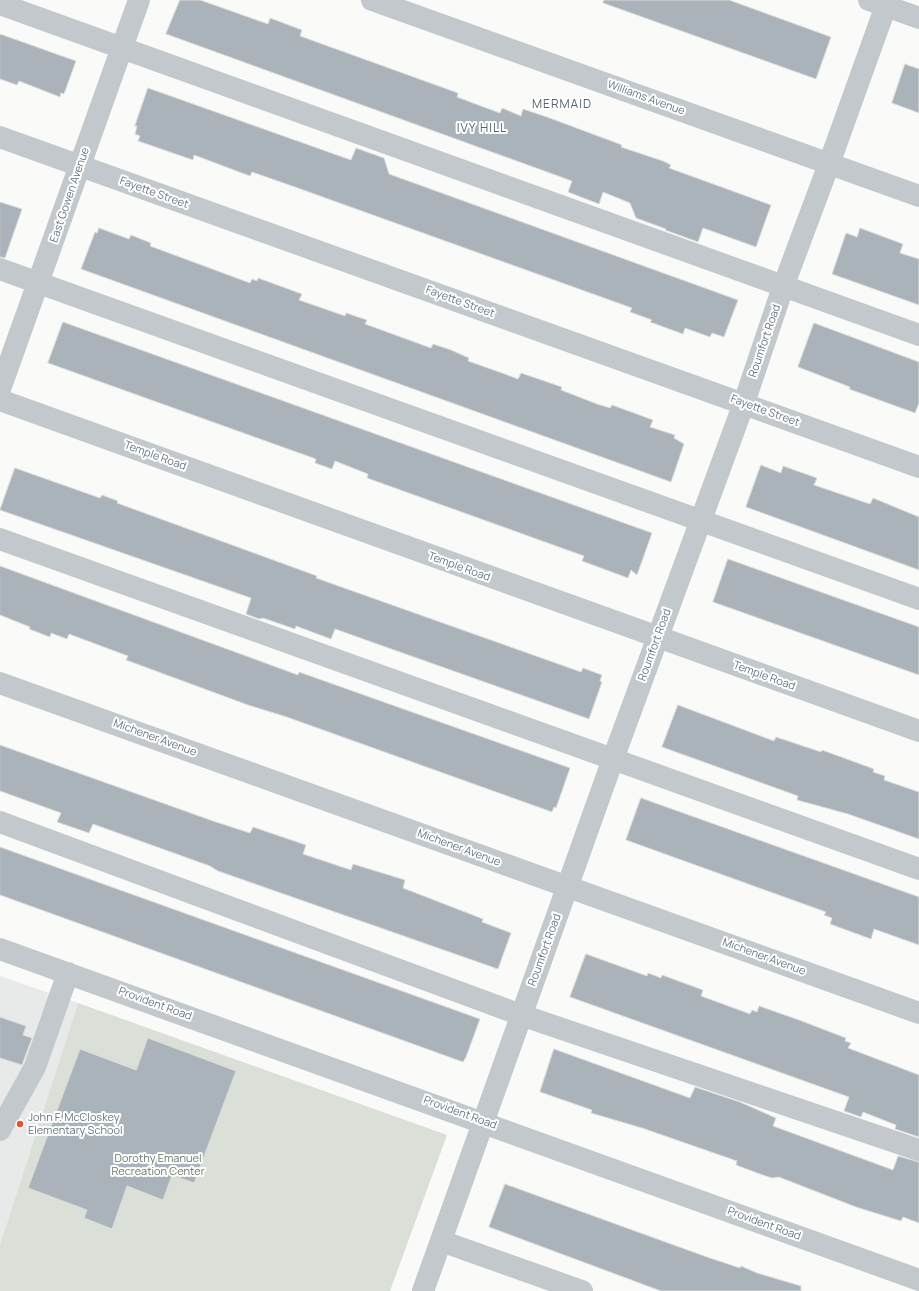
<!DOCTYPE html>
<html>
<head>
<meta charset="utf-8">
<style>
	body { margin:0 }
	canvas { display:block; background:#fafaf8 }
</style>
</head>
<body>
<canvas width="919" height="1291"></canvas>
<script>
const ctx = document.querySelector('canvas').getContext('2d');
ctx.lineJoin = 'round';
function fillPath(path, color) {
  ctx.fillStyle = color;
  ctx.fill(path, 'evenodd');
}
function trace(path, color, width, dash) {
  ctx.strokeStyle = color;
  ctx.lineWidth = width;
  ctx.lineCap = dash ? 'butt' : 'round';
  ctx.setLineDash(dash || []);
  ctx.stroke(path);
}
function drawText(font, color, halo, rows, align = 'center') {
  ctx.font = font + ' Manrope,sans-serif';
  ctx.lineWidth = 4;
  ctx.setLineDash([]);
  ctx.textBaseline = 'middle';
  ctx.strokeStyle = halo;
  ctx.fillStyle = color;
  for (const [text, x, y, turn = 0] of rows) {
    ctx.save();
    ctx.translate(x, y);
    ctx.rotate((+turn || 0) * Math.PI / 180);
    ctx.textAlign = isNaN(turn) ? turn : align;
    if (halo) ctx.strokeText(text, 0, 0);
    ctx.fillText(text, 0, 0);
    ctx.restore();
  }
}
fillPath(new Path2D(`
	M0 976 78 1003 0 1245Z`), '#e8e9e9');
fillPath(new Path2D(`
	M78 1003 447 1135 390 1291H0V1245Z`), '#dadfd7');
const building = new Path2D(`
	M180 0H200L268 24 270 18 302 30 300 36 458 93 457 97 481 106 500 113 502 108 521 116 523 109 547 117 622 145 621 147 663 161 671 165 669 168 771 205 756 247 703 228 698 242 665 230 666 229 636 218 630 203 603 192 599 204 568 192 572 181 166 34Z
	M604 0H729L831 37 816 79 603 3Z
	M0 34 76 61 64 94 61 93 60 97 19 81 17 85 0 79Z
	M905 64 919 69V113L892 103Z
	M148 88 351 160 356 148 384 158 389 174 738 300 724 337 712 333 710 337 685 328 683 334 650 322 652 320 630 312 632 308 295 187 252 172 250 176 194 155 193 160 138 141 140 136 135 134 137 126H135Z
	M0 202 22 209 5 258 0 257Z
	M99 228 129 239 131 235 151 243 150 246 250 283 252 279 257 281 258 278 302 294 299 300 345 316 346 313 367 320 365 324 431 348 433 344 451 350 469 358 468 361 502 373 518 379 521 373 562 387 561 390 597 404 610 408 612 405 653 420 650 427 675 435 674 438 684 444 671 482 81 269 95 232 97 233Z
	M860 228 903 244 900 253 919 259V305L832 274 846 233 857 237Z
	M63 322 652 533 637 575 631 570 628 578 582 561 584 556 367 478 368 474 335 461 332 469 315 463 316 459 48 363Z
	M814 323 919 362V403L915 413 849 389 850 387 798 367Z
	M761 465 781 473 783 466 817 478 814 485 870 504 873 498 919 517V570L746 507Z
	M15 468 100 498 102 495 118 501 117 503 317 576 316 578 581 672 583 668 602 675 600 681 602 682 589 719 335 629 331 639 296 626 295 629 263 618 259 619 246 614 251 598 0 510Z
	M728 559 919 627V675L713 602Z
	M0 566 298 675 299 672 570 768 556 808 554 807 552 812 284 716 248 705 126 660 128 656 69 634 67 639 51 633 50 637 29 629 30 627 0 615Z
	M678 705 774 741 776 737 821 752 822 750 874 769 873 772 885 776 884 780 919 792V839L848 814 797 800 798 796 662 747Z
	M0 745 213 821 250 833 253 827 306 845 303 854 351 870 353 864 405 880 403 888 483 919 482 922 511 933 498 969 218 871 210 866 93 824 89 833 57 822 61 813 0 791Z
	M641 798 919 897V945L874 929 871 939 830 924 832 918 824 915 826 912 626 840Z
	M0 847 480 1019 466 1057 463 1062 0 895Z
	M586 954 647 976 648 973 661 978 662 975 703 990 701 996 742 1011 750 1014 752 1010 757 1012 759 1006 799 1020 846 1038 845 1041 851 1043 848 1048 919 1075V1137L895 1129 896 1125 863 1112 861 1117 844 1111 849 1097 570 997Z
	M0 1017 26 1026 23 1035 32 1038 22 1065 0 1058Z
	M148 1038 236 1071 194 1183 172 1175 163 1200 127 1186 112 1229 84 1218 87 1210 28 1188 80 1049 136 1070Z
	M554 1049 690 1098 695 1087 740 1102 776 1118 773 1126 893 1170 898 1156 919 1162V1223L903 1217 901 1221 856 1207 779 1177 772 1178 760 1174 736 1165 737 1161 642 1128 591 1113 592 1110 540 1092Z
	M505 1184 707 1257 740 1268 741 1266 757 1273 801 1286V1291H661L489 1227Z`);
fillPath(building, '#aab3b9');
trace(building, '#dcdcda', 1);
trace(new Path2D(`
	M372 0 919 196
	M869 0 919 18
	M0 4 919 335
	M0 137 919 467
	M0 269 919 599
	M0 389 139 0
	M0 400 919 731
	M0 539 919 869
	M0 683 919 1013
	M0 822 521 1015 919 1150
	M0 949 919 1280
	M0 1130 35 1067 68 973
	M441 1241 582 1291
	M423 1291 613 759 744 403 783 287 829 164 888 0`), '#c3c8cc', 22);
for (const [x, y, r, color] of [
	[20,1124,4,"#e4572e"]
]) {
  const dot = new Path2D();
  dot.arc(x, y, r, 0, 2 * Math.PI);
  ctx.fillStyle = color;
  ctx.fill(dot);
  trace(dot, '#fff', 1.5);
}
drawText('11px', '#657683', '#fff', [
	["Williams Avenue",646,98,20],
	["Fayette Street",154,193,20],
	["East Gowen Avenue",70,195,-71],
	["Fayette Street",460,302,20],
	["Roumfort Road",765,341,-71],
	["Fayette Street",765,411,20],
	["Temple Road",155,456,20],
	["Temple Road",459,567,20],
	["Roumfort Road",655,645,-70],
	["Temple Road",764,676,20],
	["Michener Avenue",155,738,20],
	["Michener Avenue",459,848,20],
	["Roumfort Road",545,950,-70],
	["Michener Avenue",764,957,20],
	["Provident Road",155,1004,20],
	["Provident Road",460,1113,20],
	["Provident Road",764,1224,20]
]);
drawText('11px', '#657683', '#fff', [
	["John F. McCloskey",28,1118],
	["Elementary School",28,1131]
], 'left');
drawText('11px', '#687a64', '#fff', [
	["Dorothy Emanuel",158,1159],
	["Recreation Center",158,1172]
]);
ctx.letterSpacing = '1px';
drawText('12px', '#57646e', '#fff', [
	["MERMAID",562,105],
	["IVY HILL",482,129]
]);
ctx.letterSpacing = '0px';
</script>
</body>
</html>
